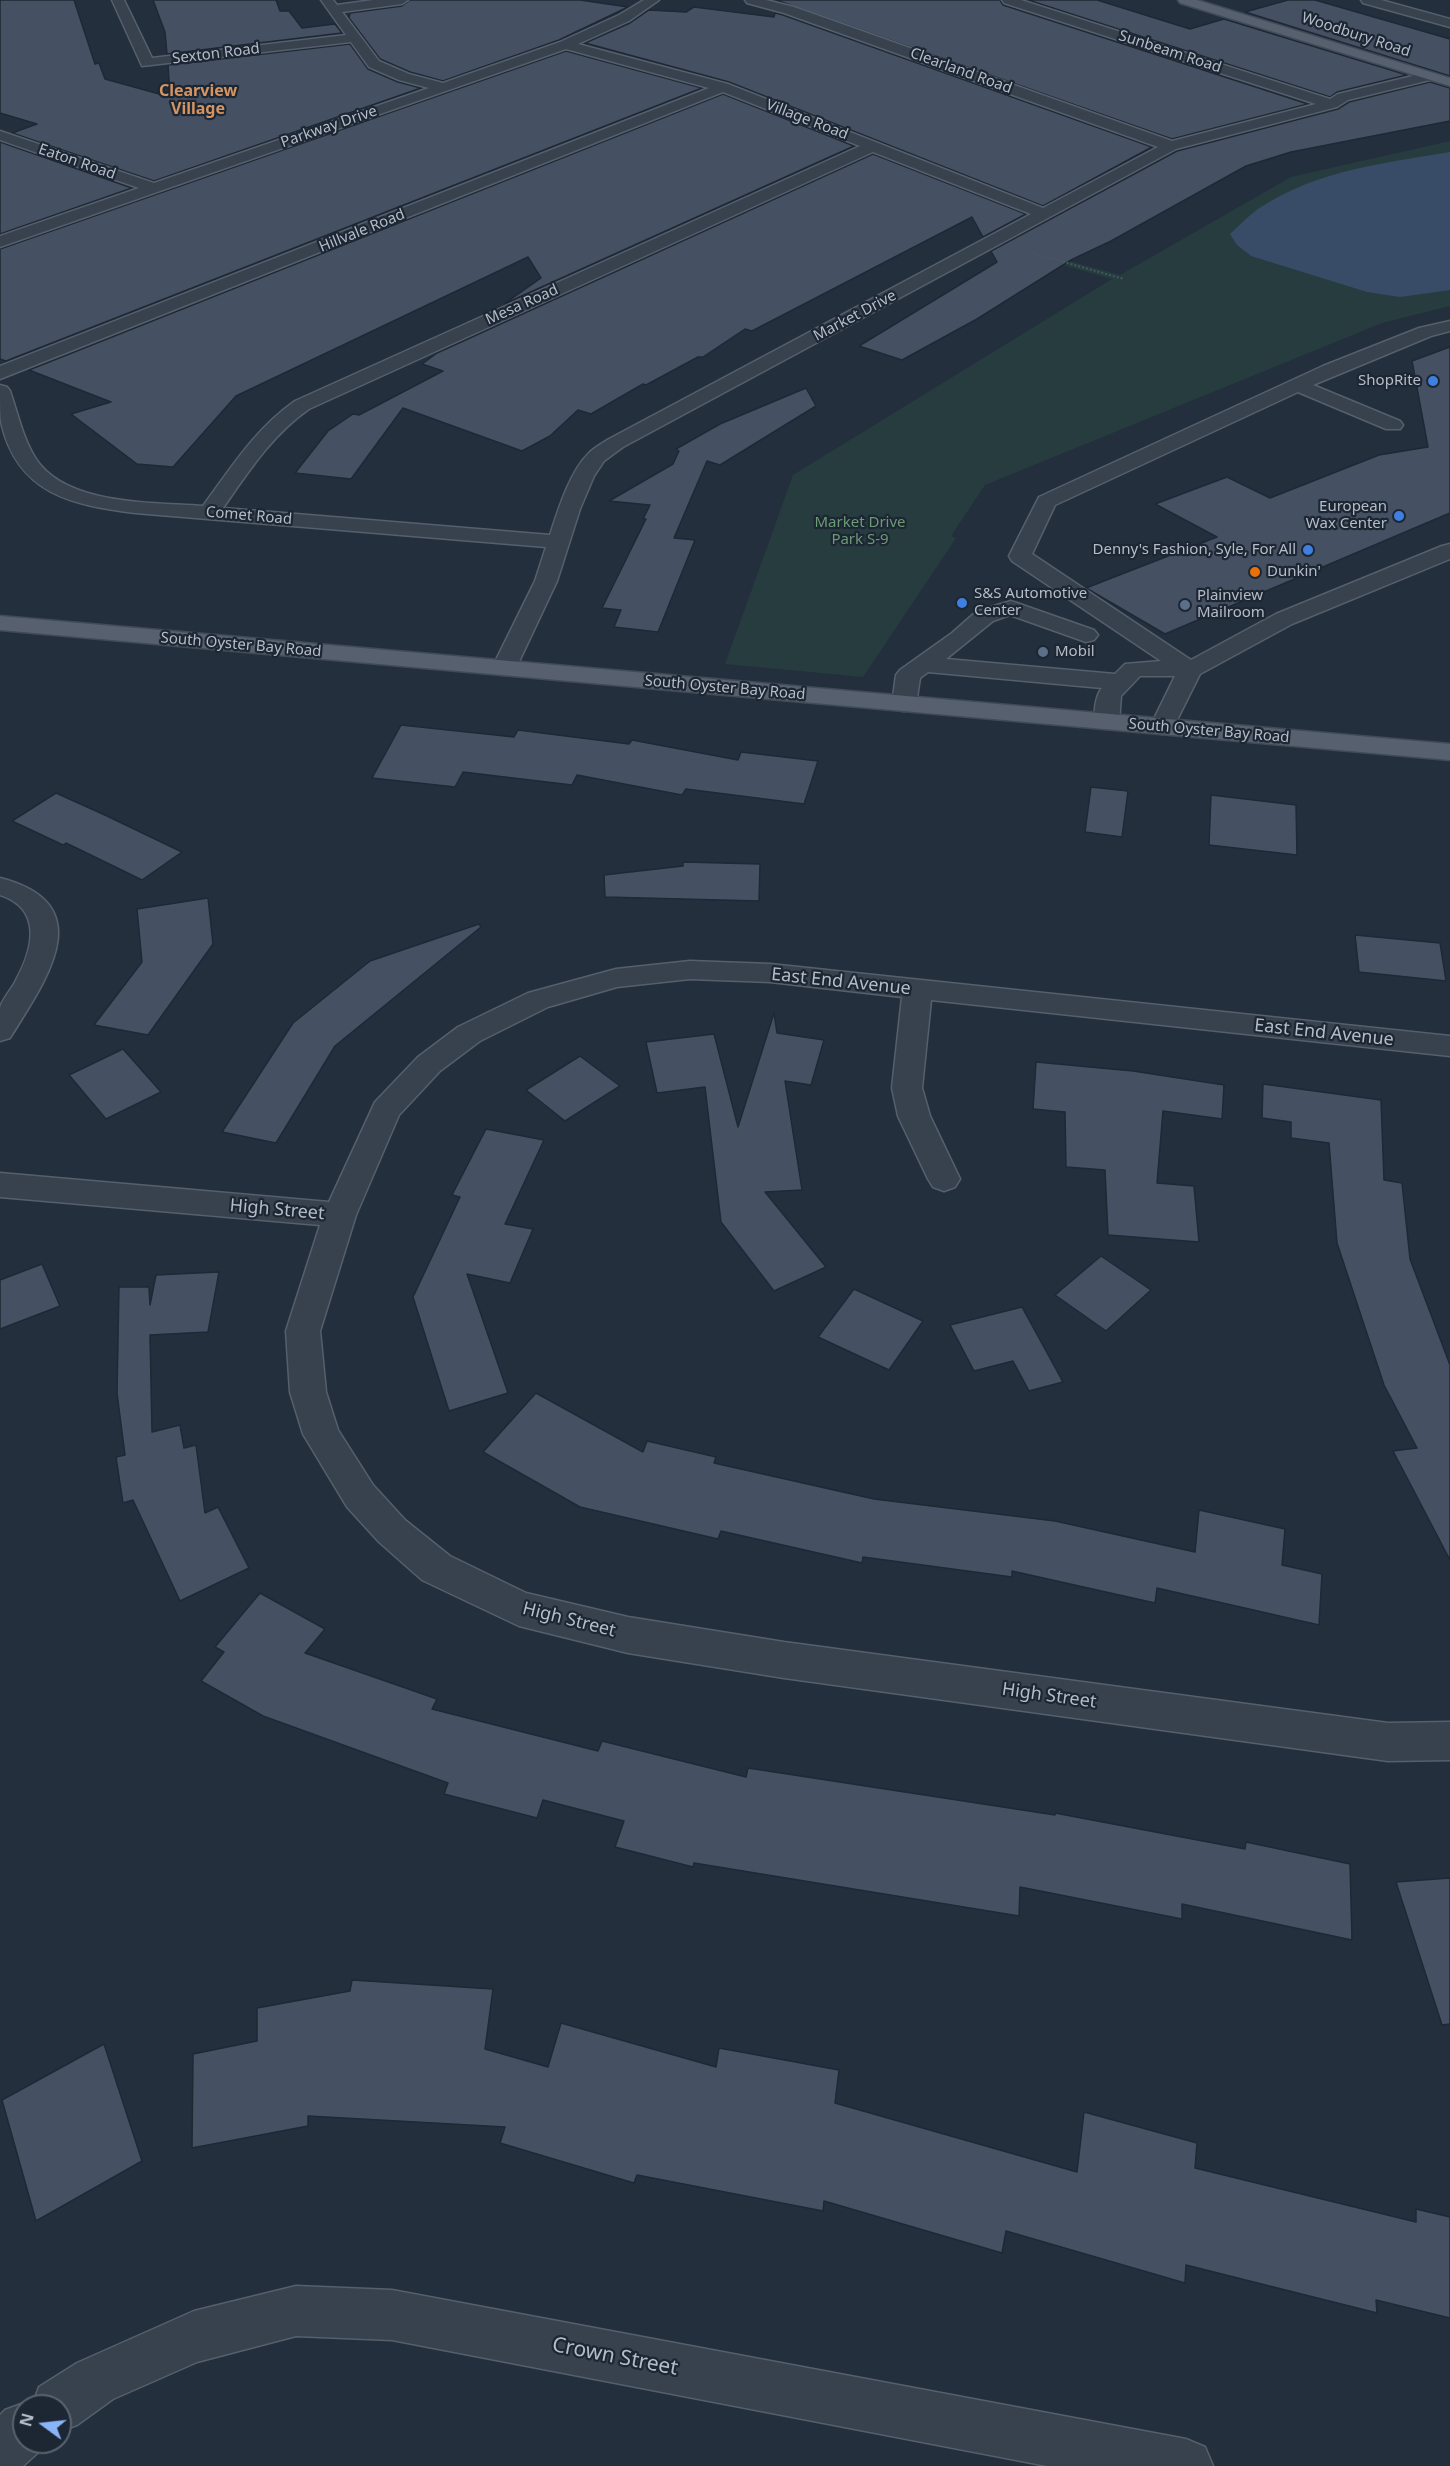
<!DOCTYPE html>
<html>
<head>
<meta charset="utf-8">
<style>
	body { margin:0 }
	#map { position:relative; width:1450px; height:2466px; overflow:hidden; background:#242f3e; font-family:"Noto Sans",sans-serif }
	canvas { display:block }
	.north { position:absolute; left:12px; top:2394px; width:60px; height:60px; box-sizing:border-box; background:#1d2633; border:2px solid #59626f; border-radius:50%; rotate:285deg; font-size:16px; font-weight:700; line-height:24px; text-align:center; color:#b4bcc9 }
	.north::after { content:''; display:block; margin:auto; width:21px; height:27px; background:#8ab4f8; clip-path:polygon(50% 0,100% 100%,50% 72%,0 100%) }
</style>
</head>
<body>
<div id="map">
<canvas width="1450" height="2466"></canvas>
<div class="north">N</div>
</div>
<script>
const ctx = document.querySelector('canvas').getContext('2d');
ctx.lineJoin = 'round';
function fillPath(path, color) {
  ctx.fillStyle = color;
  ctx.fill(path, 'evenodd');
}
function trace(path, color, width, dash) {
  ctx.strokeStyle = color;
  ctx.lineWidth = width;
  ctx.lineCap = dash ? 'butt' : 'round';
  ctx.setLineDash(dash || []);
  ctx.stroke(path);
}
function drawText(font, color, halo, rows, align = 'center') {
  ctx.font = font + ' "Noto Sans",sans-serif';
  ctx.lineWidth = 4.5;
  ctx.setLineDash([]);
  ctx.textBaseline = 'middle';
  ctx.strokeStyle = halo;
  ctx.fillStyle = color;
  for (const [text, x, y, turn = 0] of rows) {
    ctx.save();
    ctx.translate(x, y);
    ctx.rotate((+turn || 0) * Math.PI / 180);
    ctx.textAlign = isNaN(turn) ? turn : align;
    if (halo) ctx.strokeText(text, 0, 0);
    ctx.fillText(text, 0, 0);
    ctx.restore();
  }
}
fillPath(new Path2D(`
	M1450 141V306L1382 323 985 485 951 536 956 538 863 677 725 664 793 475 1112 279 992 245 999 242 1120 275 1291 177Z`), '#263c3f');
fillPath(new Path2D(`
	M1450 152V290L1400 297 1367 292 1251 256 1237 245 1230 234C1240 225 1250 214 1261 207 1318 170 1385 163 1450 152Z`), '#394c67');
const building = new Path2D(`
	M0 0H74L95 64 99 63 105 79 170 97 168 65 350 44 368 69 398 82 421 88 154 181 12 133 37 124 0 113Z
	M153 0H276L280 11H289L302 28 335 24 342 33 167 54 165 32Z
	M410 0H580L628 7 559 40 443 81 410 72 380 59 349 18 350 13 402 6Z
	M776 0H1000L1003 5 1308 104 1172 139Z
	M1028 0H1097L1190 29 1224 19 1407 75 1337 92 1330 97Z
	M1288 0H1315L1450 39V76L1245 12Z
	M694 7 774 17 775 13 783 15 1152 147 1043 206 729 82 585 43 630 23 649 10 686 12Z
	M566 51 702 88 6 361 0 359V249Z
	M1430 82 1450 88V121L1291 152 1246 166 1111 241 1071 260 977 319 902 360 859 346 997 262 991 251 1177 151 1338 109 1349 102Z
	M723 94 854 146 504 304 541 278 528 257 236 396 173 467 137 464 71 414 111 402 29 370Z
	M0 142 132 188 0 234Z
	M873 154 1026 214 983 237 972 217 752 331 745 329 703 357H698L646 385 643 384 591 414 578 410 550 436 522 451 403 408 351 479 295 473 328 431 353 414 359 415 443 371 422 364 437 353Z
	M1450 347V513L1165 634 1086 588 1217 537 1155 504 1227 477 1270 498 1379 455 1428 447 1412 361Z
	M806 388 816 406 720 465 707 461 674 538 695 540 658 632 614 627 621 610 602 608 646 519H643L650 505 609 501 673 464 679 451 676 449 720 424Z
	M401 725 514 737 518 730 629 744 632 740 738 760 741 752 818 761 804 804 686 789 682 795 577 775 572 785 463 772 455 787 372 778Z
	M1091 787 1128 791 1122 837 1085 832Z
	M56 793 107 816 182 852 142 880 66 843 63 845 12 821Z
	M1211 795 1296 805 1297 855 1209 845Z
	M683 862 760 864 759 901 605 897 604 875 683 866Z
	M208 898 213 944 148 1035 94 1025 142 962 137 909Z
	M479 924 481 927 335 1046 276 1143 222 1132 293 1023 370 961Z
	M1355 935 1440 943 1446 981 1359 972Z
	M774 1013 777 1033 824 1040 811 1085 785 1081 802 1190 765 1192 826 1267 774 1291 721 1222 705 1087 657 1093 646 1042 714 1034 738 1127Z
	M123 1049 161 1092 106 1119 69 1075Z
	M580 1056 620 1086 565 1121 526 1090Z
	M1036 1062 1133 1071 1224 1085 1222 1119 1163 1111 1157 1183 1194 1186 1199 1242 1108 1235 1105 1170 1066 1167 1065 1112 1033 1109Z
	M1263 1084 1381 1100 1384 1180 1402 1183 1410 1259 1450 1365V1560L1393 1451 1417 1448 1384 1385 1337 1243 1329 1143 1291 1138V1122L1262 1118Z
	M486 1129 544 1140 505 1224 533 1229 510 1283 467 1274 508 1393 449 1411 413 1297 460 1197 452 1195Z
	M1101 1256 1151 1290 1106 1331 1055 1295Z
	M42 1264 60 1306 0 1329V1280Z
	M219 1272 208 1332 150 1335 152 1432 180 1425 184 1448 196 1445 205 1513 218 1507 249 1568 180 1601 133 1500 123 1503 116 1457 125 1455 117 1393 119 1287H149L150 1305 156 1275Z
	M854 1289 923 1321 889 1370 818 1337Z
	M1022 1307 1063 1382 1029 1391 1013 1361 974 1371 950 1325Z
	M536 1393 643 1452 647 1441 716 1457 714 1463 874 1499 1055 1521 1195 1552 1199 1510 1285 1529 1282 1565 1322 1574 1319 1625 1157 1588 1155 1603 1012 1571V1577L863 1557 862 1563 721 1531 718 1539 580 1507 483 1452Z
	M260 1593 325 1629 305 1653 437 1699 432 1709 598 1751 602 1741 746 1777 748 1768 1055 1815V1813L1245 1849 1246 1842 1350 1864 1352 1940 1182 1904V1919L1020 1887 1019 1916 694 1863 693 1867 615 1847 624 1821 543 1800 537 1818 444 1794 448 1783 263 1716 201 1681 224 1652 215 1647Z
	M1450 1878V2024L1442 2025 1396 1882Z
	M352 1980 493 1989 485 2049 548 2067 561 2023 716 2067 719 2048 839 2070 835 2103 1077 2172 1084 2112 1197 2143 1195 2168 1416 2222V2209L1450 2217V2318L1376 2300 1377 2313 1186 2265 1185 2283 1006 2231 1002 2253 824 2201 823 2211 637 2175 634 2183 500 2143 505 2127 308 2116V2126L192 2148 193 2054 257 2041V2008L350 1991Z
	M104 2044 142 2161 36 2221 2 2100Z`);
fillPath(building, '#455162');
trace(building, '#1f2835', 1.5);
const minor = new Path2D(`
	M112 0H124L152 58 346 35 321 0H333L337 5 373 0H408L402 4 342 12 379 61 409 74 443 83 560 42 619 15 644 0H659L629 21 578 44 728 84 1043 208 1158 147 784 13 747 3 745 0H766L794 7 1172 141 1316 104 1004 3 1002 0H1021L1330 99 1338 94 1429 72 1436 76 1434 79 1348 100 1337 107 1176 149 623 447 604 461 594 476 580 509 557 581 516 668 512 673 504 675 496 673 492 668 535 581 546 547 135 513C72 505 17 494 1 422 0 411 0 397 0 385L7 387 10 391C18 414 23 439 36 459 67 506 154 502 203 506 231 468 255 429 295 401L860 146 723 92 0 379V366L709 88 566 49 0 247V236L139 188 0 140V131L154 183 429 88 399 80 369 67 351 42 142 66ZM873 152 1031 214 609 439C603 443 595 447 589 453 570 471 558 510 550 535L223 508C249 471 272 435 309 409Z
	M1361 0H1381L1450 19V27L1363 3Z
	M1450 321V331L1431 336 1313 385 1400 421 1403 425 1400 429H1386L1298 392 1055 505 1032 554 1191 660 1276 614 1442 546 1450 544V559L1292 624 1200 674 1171 732 1162 734 1153 732 1150 727 1175 676H1140L1121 696 1119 722 1116 727 1107 729 1098 727C1092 718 1095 696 1102 688L928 672 920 678 916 704 913 709 904 711 895 709 892 704 896 675 900 670 952 633 977 611 1011 601 1094 630 1098 635 1094 640 1086 642 1010 615 993 621 946 659 1115 674 1125 664 1161 661 1012 561 1009 556 1039 497 1323 366 1419 328Z
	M0 878C102 904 46 980 10 1038L0 1041C0 1031 0 1018 0 1008 2 999 12 989 16 980 33 949 43 909 0 895Z
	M690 961 770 964 1450 1036V1056L931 1000 922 1088 930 1116 960 1179 955 1187 944 1191 933 1187 928 1179 898 1116 892 1088 902 997 770 982 690 979 617 987 548 1007 480 1041 440 1071 399 1115 356 1215 320 1331 326 1392 338 1430 373 1485 405 1520 450 1556 526 1593 628 1617 784 1642 1388 1723 1450 1722V1760L1388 1761 784 1678 628 1653 519 1626 422 1580 379 1542 347 1507 303 1434 290 1392 286 1331 320 1225 0 1197V1173L329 1202 375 1102 418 1057 458 1027 528 993 616 969Z
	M296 2286 392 2290 1186 2439 1205 2447 1213 2466H1047L392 2340 296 2336 197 2362 113 2399 77 2425 60 2431V2406H24V2442H45L43 2448 23 2466H0V2415L5 2410 24 2403 32 2406 39 2387 77 2363 194 2311Z`);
const major = new Path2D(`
	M1178 0H1197L1450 78V86L1180 3Z
	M0 616 1450 744V760L0 630Z`);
trace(minor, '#565f6c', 3);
trace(major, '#414a57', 3);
trace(new Path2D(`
	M1032 253 1124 279`), '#44595c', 2, [2, 2]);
fillPath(minor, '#38414e');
fillPath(major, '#56606e');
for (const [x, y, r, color] of [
	[1433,381,6,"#3f7fe0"],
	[1399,516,6,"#3f7fe0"],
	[1308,550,6,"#3f7fe0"],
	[1255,572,6,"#e8710a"],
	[962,603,6,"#3f7fe0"],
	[1185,605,6,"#5c6f8a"],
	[1043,652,6,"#5c6f8a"]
]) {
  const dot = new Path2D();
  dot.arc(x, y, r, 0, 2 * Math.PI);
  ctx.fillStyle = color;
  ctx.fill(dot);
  trace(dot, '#1d2633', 2);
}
drawText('15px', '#b4bcc9', '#1d2633', [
	["Woodbury Road",1356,35,18],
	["Sunbeam Road",1170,52,18],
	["Sexton Road",216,54,-7],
	["Clearland Road",961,71,20],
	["Village Road",807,120,21],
	["Parkway Drive",329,127,-19],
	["Eaton Road",77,162,19],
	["Hillvale Road",362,231,-22],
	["Mesa Road",522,305,-24],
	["Market Drive",855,316,-28],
	["Comet Road",249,516,5],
	["South Oyster Bay Road",241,645,5],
	["South Oyster Bay Road",725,688,5],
	["South Oyster Bay Road",1209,731,5]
]);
drawText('15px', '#b4bcc9', '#1d2633', [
	["ShopRite",1421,381,"right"],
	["European",1387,507,"right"],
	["Wax Center",1387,524,"right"],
	["Denny's Fashion, Syle, For All",1296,550,"right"],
	["Dunkin'",1267,572],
	["S&S Automotive",974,594],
	["Center",974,611],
	["Plainview",1197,596],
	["Mailroom",1197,613],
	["Mobil",1055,652]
], 'left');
drawText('15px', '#6b9a76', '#1d2633', [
	["Market Drive",860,523],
	["Park S-9",860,540]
]);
drawText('bold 16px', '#d59563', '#1d2633', [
	["Clearview",198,91],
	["Village",198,109]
]);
drawText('18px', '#b4bcc9', '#1d2633', [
	["East End Avenue",841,982,6],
	["East End Avenue",1324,1033,6],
	["High Street",277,1210,5],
	["High Street",569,1620,14],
	["High Street",1049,1696,8]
]);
drawText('21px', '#b4bcc9', '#1d2633', [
	["Crown Street",615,2357,11]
]);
</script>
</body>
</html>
